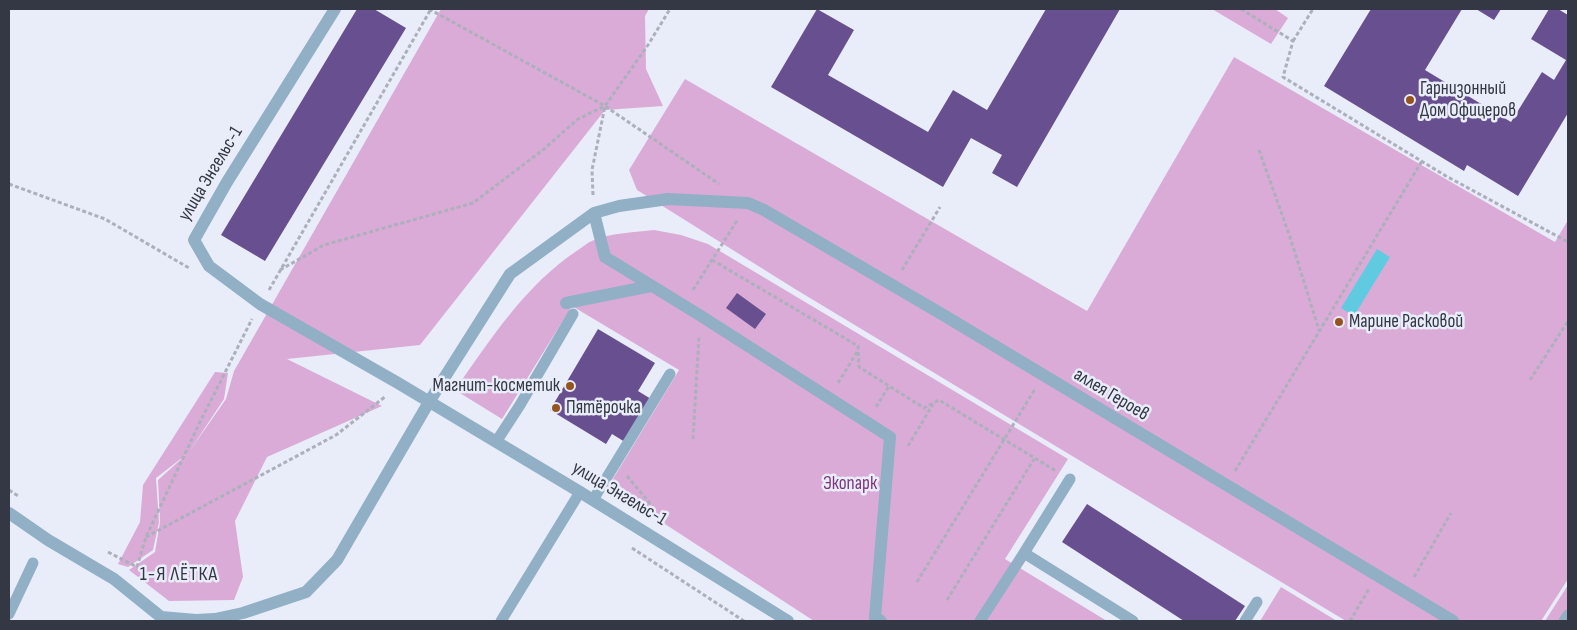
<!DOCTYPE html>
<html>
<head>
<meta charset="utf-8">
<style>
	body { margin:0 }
	#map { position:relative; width:1577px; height:630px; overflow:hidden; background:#e9edf9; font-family:"Sofia Sans Condensed",sans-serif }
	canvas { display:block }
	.frame { position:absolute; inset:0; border:10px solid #343844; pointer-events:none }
</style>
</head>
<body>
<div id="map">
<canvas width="1577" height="630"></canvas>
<div class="frame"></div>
</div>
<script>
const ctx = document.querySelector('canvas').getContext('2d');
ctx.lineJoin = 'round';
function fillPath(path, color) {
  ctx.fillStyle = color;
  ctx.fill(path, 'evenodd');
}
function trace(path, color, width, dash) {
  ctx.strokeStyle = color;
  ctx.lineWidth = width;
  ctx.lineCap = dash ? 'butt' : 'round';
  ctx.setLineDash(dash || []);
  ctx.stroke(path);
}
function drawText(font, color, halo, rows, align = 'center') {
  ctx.font = font + ' "Sofia Sans Condensed",sans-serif';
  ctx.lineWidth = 5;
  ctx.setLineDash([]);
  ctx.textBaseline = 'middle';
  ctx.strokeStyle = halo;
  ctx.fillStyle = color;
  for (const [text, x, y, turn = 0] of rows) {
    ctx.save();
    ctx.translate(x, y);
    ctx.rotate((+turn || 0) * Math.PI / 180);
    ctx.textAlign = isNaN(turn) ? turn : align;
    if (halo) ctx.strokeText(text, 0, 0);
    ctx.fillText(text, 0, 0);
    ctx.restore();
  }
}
fillPath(new Path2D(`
	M441 9H649L645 16 646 69 663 106 605 110 420 345 287 359 382 406 267 457 235 521 243 577 234 600 169 601 129 570 155 552 160 522 158 480 187 454 156 478 159 522 153 550 128 567 118 564 140 522 143 485 215 372 228 373 224 399 189 452 226 399 234 371Z
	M1212 9H1275L1288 18 1271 44Z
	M1234 57 1555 242 1568 220V579L1541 621H1346L795 289 637 190 629 170 685 79 1087 311Z
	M654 230 681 235 708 244 1068 459 1005 559 1107 621H814L608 487 679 370 572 306 502 419 455 390C490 340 525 285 578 250 583 247 588 242 594 240 611 233 636 232 654 230Z
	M1568 585V621H1545Z
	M1281 587 1337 621H1260Z`), '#dbabd7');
fillPath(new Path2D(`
	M1377 249 1390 257 1354 316 1341 308Z`), '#60cbe0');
fillPath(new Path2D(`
	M357 9H374L406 28 265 261 221 235Z
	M817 9 854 30 828 75 928 132 953 90 987 110 1046 9H1120L1017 187 992 173 1002 155 971 138 943 187 771 87Z
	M1371 9H1462L1425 70 1511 122 1542 72 1554 80 1566 60 1531 39 1549 9H1558L1568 15V113L1518 196 1467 165 1464 171 1324 86Z
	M1476 9H1501L1494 20Z
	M737 293 766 314 755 329 726 308Z
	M598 329 655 363 638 391 651 399 625 442 612 434 606 444 550 410Z
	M1087 504 1245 606 1235 621H1184L1062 542Z`), '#684f8f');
trace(new Path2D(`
	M429 9 605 106 719 184
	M1241 9 1293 41 1283 77 1446 176 1568 242
	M1293 41 1313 9
	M1259 150 1290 237 1319 330
	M9 184 105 219 189 268
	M593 195 592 170 605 106 648 45 670 9
	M712 260 858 346 859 367 924 408 939 400 1056 471
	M280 270 324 245 473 203 544 149 578 119 605 106
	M902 270 940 207
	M269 290 431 9
	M693 290 738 219
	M1530 380 1568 321
	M838 383 857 352
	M876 407 889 386
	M693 439 699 336
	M908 446 933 404
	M1235 471 1422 161
	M627 476 653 507
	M9 490 18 496
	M146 537 336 435 386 396
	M632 548 744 621
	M108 552 137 567 146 537 198 426 252 319
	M1414 577 1451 513
	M917 582 1035 389
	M947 600 1034 459
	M1350 621 1369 589`), '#acb0bc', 3, [4, 2.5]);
trace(new Path2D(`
	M496 442 520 405 573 314
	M593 500 670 374
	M1024 553 1070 479
	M9 614 33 563
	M501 621 580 492
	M980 621 1024 553 1133 621
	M1245 621 1257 602
	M1564 621 1568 615`), '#91afc5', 11);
trace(new Path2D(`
	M594 213 605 257 701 316 890 437 875 617 881 621
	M566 303 651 286
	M429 402 510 274 594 213 619 206 668 199 748 203 764 210 945 316 1453 621`), '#91afc5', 12);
trace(new Path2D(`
	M335 9 227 182 194 240 209 266 260 304 398 383 580 492 788 621
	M9 513 48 540 114 579 161 617 196 620 215 619 243 613 306 592 337 560 429 402`), '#91afc5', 12);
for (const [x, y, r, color] of [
	[1410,100,5,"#94541d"],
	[1339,322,5,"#94541d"],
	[570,386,5,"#94541d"],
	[556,408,5,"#94541d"]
]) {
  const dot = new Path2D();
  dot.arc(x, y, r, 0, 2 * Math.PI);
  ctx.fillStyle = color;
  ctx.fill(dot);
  trace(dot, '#e9edf9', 2);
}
drawText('19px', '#343844', '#e9edf9', [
	["Гарнизонный",1420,89],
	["Дом Офицеров",1420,111],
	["Марине Расковой",1349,322],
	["Магнит-косметик",560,386,"right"],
	["Пятёрочка",566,408]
], 'left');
drawText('19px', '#343844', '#e9edf9', [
	["улица Энгельс-1",211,174,-59],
	["аллея Героев",1111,395,31],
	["улица Энгельс-1",619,494,31]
]);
drawText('19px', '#7d367a', '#e9edf9', [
	["Экопарк",850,484]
]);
ctx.letterSpacing = '1px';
drawText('20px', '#343844', '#e9edf9', [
	["1-Я ЛЁТКА",179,575]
]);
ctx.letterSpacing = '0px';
</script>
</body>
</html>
